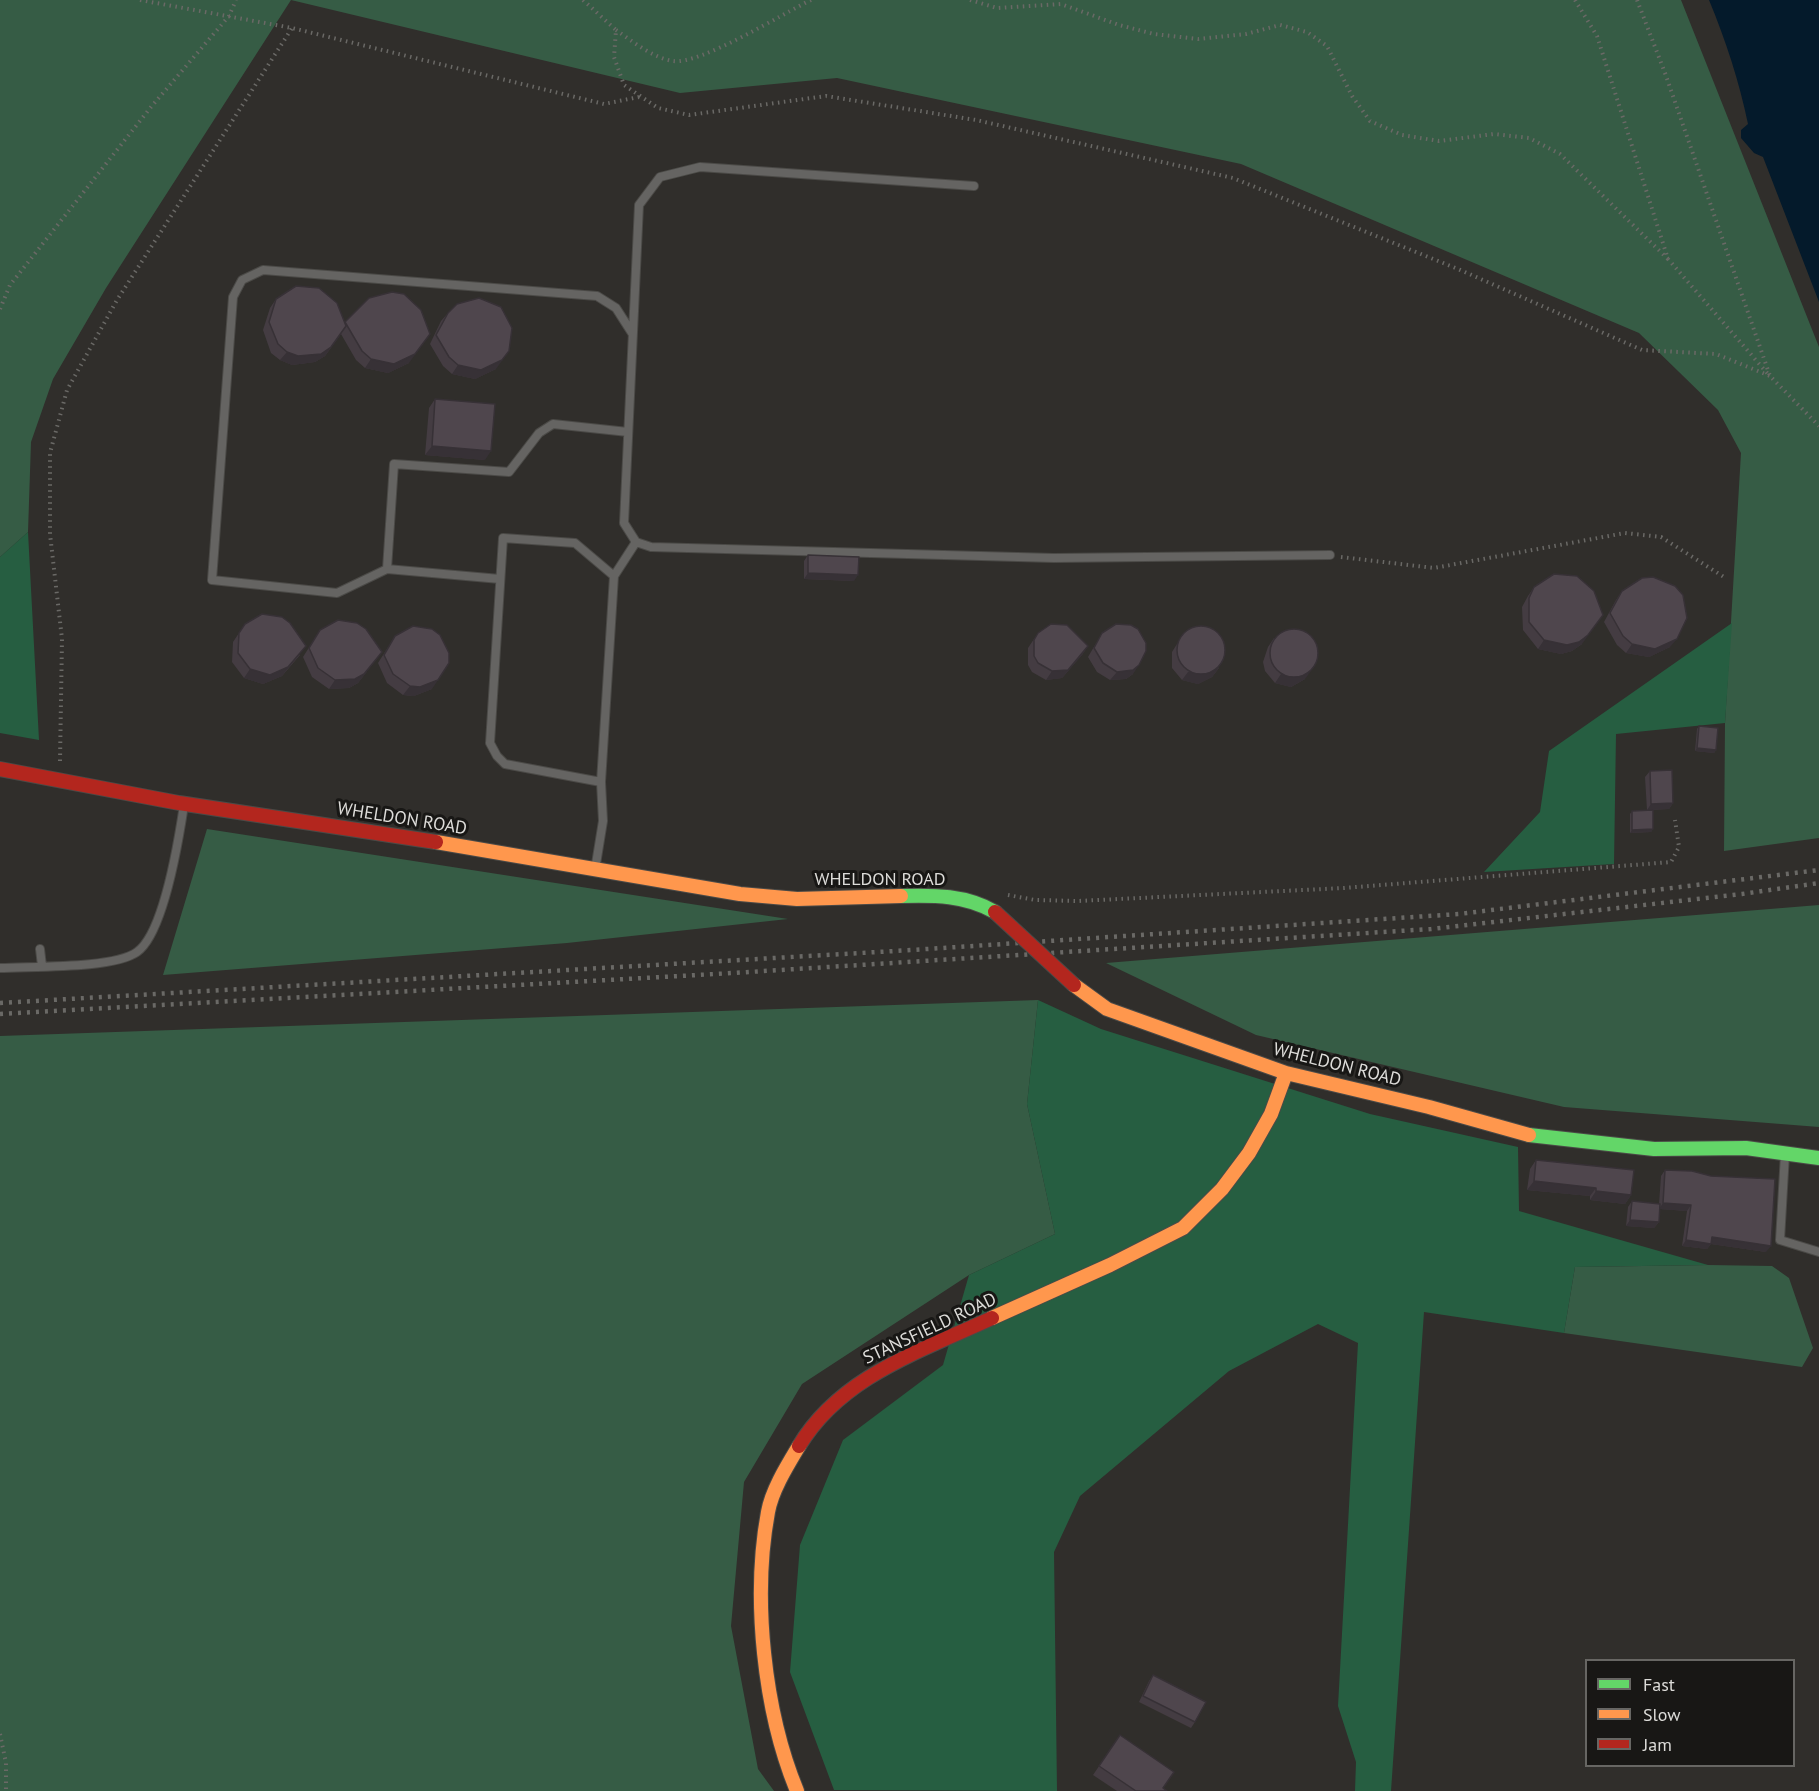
<!DOCTYPE html>
<html>
<head>
<meta charset="utf-8">
<style>
	body { margin:0 }
	#map { position:relative; width:1819px; height:1791px; overflow:hidden; background:#302e2b; font-family:"PT Sans",sans-serif }
	canvas { display:block }
	.legend { position:absolute; left:1585px; top:1659px; width:210px; height:108px; box-sizing:border-box; background:#181715; border:2px solid #676663; margin:0; padding:8px 10px; list-style:none; font-size:18px; color:#dddcd9 }
	.legend li { display:flex; align-items:center; gap:12px; height:30px }
	.legend b { width:30px; border:2px solid #676663 }
</style>
</head>
<body>
<div id="map">
<canvas width="1819" height="1791"></canvas>
<ul class="legend">
<li><b style="height:8px;background:#63d668"></b>Fast</li>
<li><b style="height:8px;background:#ff974d"></b>Slow</li>
<li><b style="height:8px;background:#b3261e"></b>Jam</li>
</ul>
</div>
<script>
const ctx = document.querySelector('canvas').getContext('2d');
ctx.lineJoin = 'round';
function fillPath(path, color) {
  ctx.fillStyle = color;
  ctx.fill(path, 'evenodd');
}
function trace(path, color, width, dash) {
  ctx.strokeStyle = color;
  ctx.lineWidth = width;
  ctx.lineCap = dash ? 'butt' : 'round';
  ctx.setLineDash(dash || []);
  ctx.stroke(path);
}
function drawText(font, color, halo, rows, align = 'center') {
  ctx.font = font + ' "PT Sans",sans-serif';
  ctx.lineWidth = 6;
  ctx.setLineDash([]);
  ctx.textBaseline = 'middle';
  ctx.strokeStyle = halo;
  ctx.fillStyle = color;
  for (const [text, x, y, turn = 0] of rows) {
    ctx.save();
    ctx.translate(x, y);
    ctx.rotate((+turn || 0) * Math.PI / 180);
    ctx.textAlign = isNaN(turn) ? turn : align;
    if (halo) ctx.strokeText(text, 0, 0);
    ctx.fillText(text, 0, 0);
    ctx.restore();
  }
}
fillPath(new Path2D(`
	M0 0H1681L1819 347V838L1724 851 1725 723 1741 453 1718 410 1639 333 1241 164 837 78 680 93 291 0 106 288 53 379 31 442 28 532 0 557Z
	M207 829 788 919 567 943 163 975Z
	M1819 905V1127L1564 1107 1256 1035 1106 963Z
	M1038 1000 1027 1104 1055 1234 969 1275 802 1384 744 1482 731 1626 758 1769 774 1791H0V1036Z
	M1708 1265 1772 1266 1789 1278 1813 1348 1802 1367 1564 1333 1575 1267Z`), '#365c45');
fillPath(new Path2D(`
	M28 532 39 740 0 733V557Z
	M1732 623 1725 723 1616 734 1614 864 1484 872 1540 812 1549 751Z
	M1038 1000 1101 1029 1370 1114 1518 1147 1519 1211 1708 1265 1575 1267 1564 1333 1424 1312 1391 1791H1355L1356 1762 1338 1706 1358 1343 1318 1324 1229 1371 1080 1496 1054 1552 1057 1791 834 1790 790 1672 800 1545 843 1440 943 1365 969 1275 1055 1234 1027 1104Z`), '#265e41');
fillPath(new Path2D(`
	M1709 0H1819V302L1763 157 1754 153 1741 138V130L1748 124C1739 81 1726 41 1709 0Z`), '#041a2b');
const lane = new Path2D(`
	M636 542 624 523 639 205 660 177 700 167 974 186
	M387 569 337 593 212 580 233 297 242 280 263 270 597 296 616 308 632 333
	M500 579 387 569 394 464 509 472 539 433 553 424 628 432
	M601 782 505 764 497 756 490 743 503 538 575 543 614 576
	M596 864 603 821 601 782 614 576 636 542 651 547 1054 558 1330 555
	M40 949 42 966
	M0 968C32 966 113 969 137 952 164 933 179 838 184 805
	M1785 1154 1780 1240 1819 1252`);
const fast = new Path2D(`
	M901 896C934 895 966 895 995 912
	M1529 1135 1654 1149 1746 1148 1819 1158`);
const slow = new Path2D(`
	M436 842 740 894 797 899 901 896
	M1074 985 1107 1009 1286 1073 1429 1107 1529 1135
	M992 1318 1110 1265 1183 1228 1222 1189 1249 1153 1271 1114 1286 1073
	M797 1791C764 1711 752 1598 768 1512 772 1490 787 1466 799 1446`);
const jam = new Path2D(`
	M0 769 179 803 436 842
	M799 1446C841 1376 921 1351 992 1318`);
trace(lane, '#4b4a47', 10);
trace(fast, '#4b4a47', 16);
trace(slow, '#4b4a47', 16);
trace(jam, '#4b4a47', 16);
trace(new Path2D(`
	M140 0 292 28 604 104 639 97
	M583 0 616 30 614 57 624 85 658 108 689 115 826 96 976 120 1233 178 1458 269 1642 350 1716 354 1770 376
	M970 0 997 8 1061 4 1119 25 1154 34 1198 39 1246 34 1280 25 1307 32 1327 46 1352 96 1370 121 1402 135 1439 141 1494 134 1529 138 1560 154 1668 259
	M1575 0 1597 36 1668 259 1768 374
	M1637 0 1665 73 1770 376 1819 426
	M616 30C632 41 653 58 673 61 700 65 782 14 811 0
	M0 309 10 285 151 107 229 16 236 0
	M1341 557 1434 568 1625 533 1661 537 1724 577
	M60 761 62 639 50 534V453L67 390 117 300 292 28
	M1008 895 1035 900 1078 901 1344 888 1671 862 1679 847 1675 820
	M0 1734 6 1763V1791`), '#6a6966', 4, [1.5, 4.5]);
trace(lane, '#656462', 8);
trace(fast, '#63d668', 14);
trace(slow, '#ff974d', 14);
trace(jam, '#b3261e', 14);
trace(new Path2D(`
	M0 1003 912 950 1459 914 1819 870
	M0 1014 733 973 1431 929 1742 894 1819 883`), '#6a6966', 4.5, [3, 6]);
const jamBridge = new Path2D(`
	M995 912 1074 985`);
trace(jamBridge, '#4b4a47', 16, []);
trace(jamBridge, '#b3261e', 14);
fillPath(new Path2D(`
	M276 299 344 322 409 363 388 373 365 368 356 360 341 334 325 356 315 362 292 365 280 360 271 353 263 330 270 308Z
	M448 313 496 369 475 379 452 374 443 366 430 344 441 321Z
	M435 399 485 460 425 455 429 408Z
	M808 555 854 581 804 579V561Z
	M1534 587 1582 644 1572 651 1561 654 1538 649 1523 630 1522 607 1528 596Z
	M1622 591 1670 647 1649 657 1626 653 1617 645 1604 622 1616 600Z
	M245 624 300 655 282 676 263 684 244 678 232 662 233 642Z
	M320 630 382 652 358 683 349 688 329 689 312 677 303 657Z
	M1038 633 1088 646 1082 655 1062 678 1046 680 1032 672 1028 665V648Z
	M1102 633 1133 674 1126 679 1110 680 1097 672 1088 657Z
	M395 636 432 689 414 696 403 695 387 683 378 663Z
	M1182 636 1219 668 1212 677 1198 684 1182 680 1172 668V652Z
	M1274 638 1305 679 1291 687 1275 683 1265 671 1263 662 1268 647Z
	M1699 726 1716 750 1714 753 1695 751 1697 729Z
	M1650 771 1673 803 1669 809 1647 810 1645 777Z
	M1632 811 1653 829 1651 832 1630 833V814Z
	M1536 1160 1631 1195 1625 1204 1590 1200V1196L1527 1190 1530 1169Z
	M1665 1170 1766 1252 1711 1244 1707 1249 1682 1246 1687 1211 1660 1209 1659 1222 1654 1228 1626 1226 1628 1207 1632 1201 1659 1204 1661 1176Z
	M1153 1675 1195 1722 1191 1728 1139 1702 1149 1681Z
	M1120 1735 1163 1788 1167 1791H1117L1093 1775Z`), '#443c42');
fillPath(new Path2D(`
	M346 326 325 356 315 362 292 365 280 360 287 352Z
	M430 334 409 363 388 373 365 368 371 359Z
	M509 351 496 369 475 379 452 374 458 365Z
	M432 446 491 451 485 460 425 455Z
	M808 573 858 575 854 581 804 579Z
	M1603 615 1582 644 1572 651 1561 654 1538 649 1544 640Z
	M1677 639 1670 647 1649 657 1626 653 1632 644Z
	M306 646 282 676 263 684 244 678 250 669Z
	M1088 646 1082 655 1062 678 1046 680 1052 671Z
	M382 652 358 683 349 688 329 689 335 680Z
	M1139 665 1133 674 1126 679 1110 680 1117 672Z
	M1219 668 1212 677 1198 684 1182 680 1188 672Z
	M1311 671 1305 679 1291 687 1275 683 1281 674Z
	M438 680 432 689 414 696 403 695 410 686Z
	M1697 748 1716 750 1714 753 1695 751Z
	M1673 803 1669 809 1647 810 1651 804Z
	M1653 829 1651 832 1630 833 1632 830Z
	M1534 1181 1596 1188 1590 1196 1527 1190Z
	M1596 1191 1631 1195 1625 1204 1590 1200Z
	M1663 1203 1691 1205 1687 1211 1659 1209Z
	M1630 1220 1659 1222 1654 1228 1626 1226Z
	M1712 1237 1771 1246 1766 1252 1711 1244 1707 1249 1682 1246 1686 1240Z`), '#373136');
const building = new Path2D(`
	M296 286 319 288 337 303 346 326 331 347 321 354 298 356 287 352 278 344 269 322 276 299Z
	M392 292 404 294 421 310 430 334 415 354 394 364 371 359 362 351 345 322 369 298Z
	M479 298 501 307 512 328 509 351 502 360 481 370 458 365 449 357 436 335 448 313 457 304Z
	M435 399 495 404 491 451 432 446Z
	M808 555 859 557 858 575 808 573Z
	M1554 574 1577 576 1594 591 1603 615 1588 635 1579 642 1567 645 1544 640 1529 622V598L1534 587Z
	M1653 577 1675 586 1683 595 1687 618 1677 639 1655 649 1632 644 1623 636 1610 613 1622 591 1642 578Z
	M262 614 282 617 290 623 306 646 288 667 270 675 250 669 238 653 239 633 245 624Z
	M338 620 357 623 366 629 382 652 364 674 355 679 335 680 318 668 309 648 320 630Z
	M1051 624 1067 625 1088 646 1068 670 1052 671 1038 663 1034 656V640L1038 633Z
	M1116 624 1131 625 1138 629 1146 643V651L1139 665 1133 670 1117 672 1103 663 1094 648 1102 633Z
	M413 626 432 629 440 635 449 653V663L438 680 420 687 410 686 393 674 384 655 395 636Z
	M1177 650a24 24 0 1 1 48 0a24 24 0 1 1-48 0Z
	M1270 653a24 24 0 1 1 48 0a24 24 0 1 1-48 0Z
	M1699 726 1718 728 1716 750 1697 748Z
	M1672 770 1673 803 1651 804 1650 771Z
	M1653 810V829L1632 830V811Z
	M1536 1160 1634 1170 1631 1195 1596 1191V1188L1534 1181Z
	M1665 1170 1692 1171 1711 1176 1775 1179 1771 1246 1712 1237 1711 1244 1686 1240 1691 1205 1663 1203Z
	M1632 1201 1660 1204 1659 1222 1630 1220Z
	M1153 1675 1206 1702 1195 1722 1143 1696Z
	M1120 1735 1174 1772 1163 1788 1167 1791H1136L1099 1766Z`);
fillPath(building, '#4f464d');
trace(building, '#373136', 1.5);
drawText('18px', '#dddcd9', '#181715', [
	["WHELDON ROAD",402,819,9],
	["WHELDON ROAD",880,880],
	["WHELDON ROAD",1337,1065,14],
	["STANSFIELD ROAD",930,1329,-25]
]);
</script>
</body>
</html>
